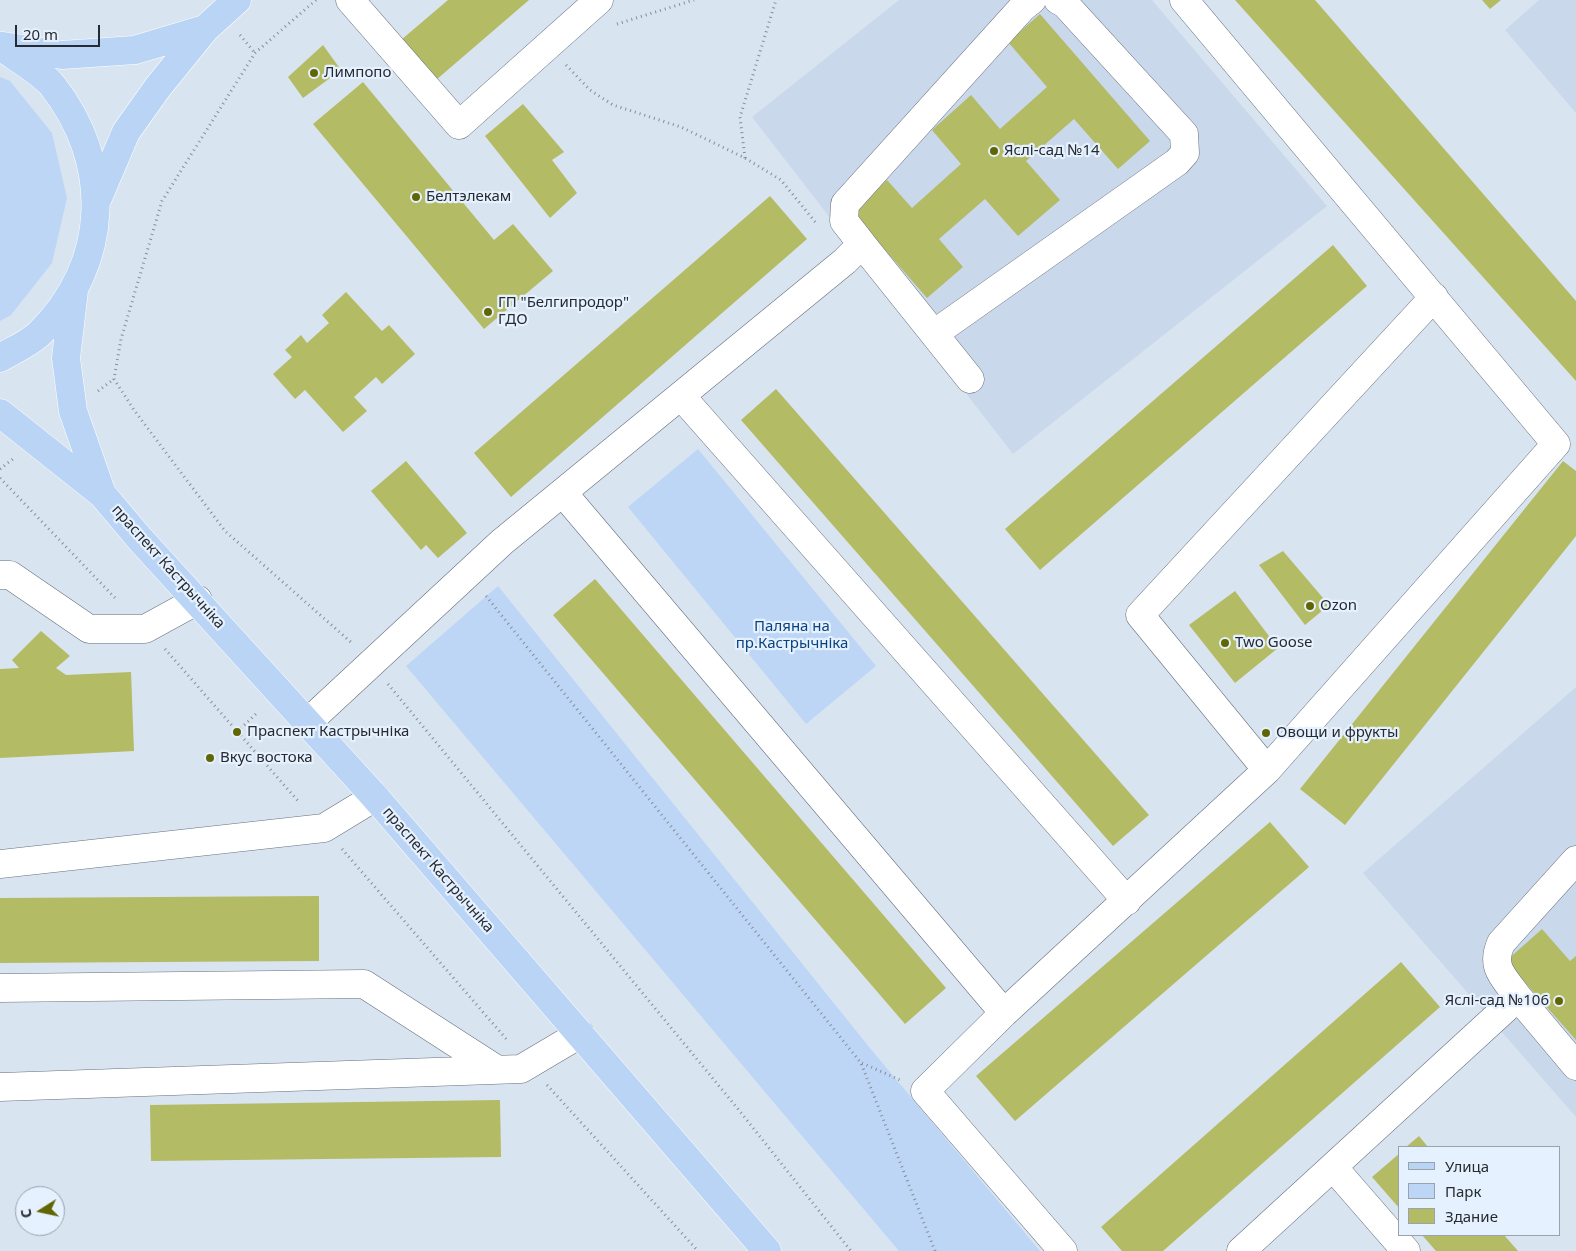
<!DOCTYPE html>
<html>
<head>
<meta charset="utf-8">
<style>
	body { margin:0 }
	#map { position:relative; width:1576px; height:1251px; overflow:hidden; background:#d9e4f1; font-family:"Noto Sans",sans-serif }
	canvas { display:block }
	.legend { position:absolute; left:1398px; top:1146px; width:162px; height:90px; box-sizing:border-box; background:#e6f1ff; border:1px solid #9aa2ac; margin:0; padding:6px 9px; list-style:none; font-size:15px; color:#272b30 }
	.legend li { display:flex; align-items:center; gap:10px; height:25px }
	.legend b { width:25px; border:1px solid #9aa2ac }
	.north { position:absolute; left:15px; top:1186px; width:50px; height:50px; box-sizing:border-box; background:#e6f1ff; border:1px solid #9aa2ac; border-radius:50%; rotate:260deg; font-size:14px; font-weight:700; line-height:20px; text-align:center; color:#272b30 }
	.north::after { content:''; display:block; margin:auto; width:18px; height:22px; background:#616604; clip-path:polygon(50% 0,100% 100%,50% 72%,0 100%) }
	.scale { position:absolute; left:15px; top:25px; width:85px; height:22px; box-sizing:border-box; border:2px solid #272b30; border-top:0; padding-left:6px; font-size:15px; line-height:18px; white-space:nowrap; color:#272b30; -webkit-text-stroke:4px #e6f1ff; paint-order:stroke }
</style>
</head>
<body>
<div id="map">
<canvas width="1576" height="1251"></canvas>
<ul class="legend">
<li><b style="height:6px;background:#b9d4f5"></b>Улица</li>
<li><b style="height:14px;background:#bdd6f5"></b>Парк</li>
<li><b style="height:14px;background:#b3bb64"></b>Здание</li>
</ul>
<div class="north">С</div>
<div class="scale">20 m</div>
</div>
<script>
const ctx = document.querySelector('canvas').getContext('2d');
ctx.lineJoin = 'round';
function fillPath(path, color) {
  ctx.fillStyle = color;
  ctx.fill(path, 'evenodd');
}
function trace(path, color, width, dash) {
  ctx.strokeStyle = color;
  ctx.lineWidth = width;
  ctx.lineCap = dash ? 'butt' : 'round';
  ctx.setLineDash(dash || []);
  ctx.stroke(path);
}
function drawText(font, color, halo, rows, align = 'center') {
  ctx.font = font + ' "Noto Sans",sans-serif';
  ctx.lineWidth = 4.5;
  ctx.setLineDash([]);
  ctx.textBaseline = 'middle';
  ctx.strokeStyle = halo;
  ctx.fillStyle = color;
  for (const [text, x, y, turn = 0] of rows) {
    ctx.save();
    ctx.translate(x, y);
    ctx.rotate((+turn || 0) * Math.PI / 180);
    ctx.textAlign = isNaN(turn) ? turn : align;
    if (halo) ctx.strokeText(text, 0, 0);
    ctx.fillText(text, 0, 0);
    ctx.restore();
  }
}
fillPath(new Path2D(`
	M899 0H1152L1327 206 1013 454 752 117Z
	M1539 0H1576V113L1505 30Z
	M1576 687V1117L1363 873Z`), '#c9d8eb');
fillPath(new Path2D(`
	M0 77 10 81 52 133 67 198 52 263 11 315 0 321Z
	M698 449 876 666 806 724 628 507Z
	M498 586 874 1053 1040 1251H899L406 666Z`), '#bdd6f5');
fillPath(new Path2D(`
	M448 0H529L436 80 401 40Z
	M1235 0H1315L1576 301V381Z
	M1482 0H1501L1490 9Z
	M1040 14 1150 141 1118 169 1074 119 1026 161 1060 200 1018 236 985 199 939 239 963 267 927 298 852 212 887 180 912 208 961 164 932 130 971 95 1000 129 1047 87 1008 42Z
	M323 45 341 70 303 98 288 77Z
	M363 82 494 240 513 224 553 271 484 329 313 124Z
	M523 104 564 152 552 160 577 193 550 218 485 136Z
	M770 196 807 239 511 497 474 453Z
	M1333 245 1367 286 1040 570 1005 529Z
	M346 292 382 331 389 325 415 354 382 384 376 377 354 397 367 411 343 432 305 390 295 399 273 374 292 357 285 350 301 335 307 343 329 323 322 315Z
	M776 389 1149 815 1113 846 741 420Z
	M406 461 467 533 438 558 426 545 421 550 371 491Z
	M1563 461 1576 471V536L1345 825 1300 789Z
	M1283 551 1329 605 1305 625 1259 565Z
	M595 579 946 988 905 1024 553 615Z
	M1235 591 1278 648 1235 683 1189 625Z
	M41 631 70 656 56 668 66 675 131 672 134 751 0 758V669L19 668 12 660Z
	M1270 822 1309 867 1015 1121 976 1076Z
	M319 896V961L0 963V898Z
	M1542 929 1570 961 1576 956V1040L1506 961Z
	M1401 962 1440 1007 1163 1251H1122L1101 1227Z
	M500 1100 501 1157 151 1161 150 1105Z
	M1419 1136 1428 1147H1406Z
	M1400 1153V1209L1372 1177Z
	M1422 1235H1504L1518 1251H1436Z`), '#b3bb64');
const minor = new Path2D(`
	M350 0 459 125 599 0
	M862 244 970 379
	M935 333 1177 162 1185 153 1184 134 1065 4 1058 0
	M681 396 1127 901
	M563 493 1004 1013
	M0 575H10L89 629H145L198 600
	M307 723 502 542 845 261 862 244 844 221 845 204 1022 8 1032 0
	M1267 770 1140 615 1434 297
	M0 864 324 828 375 797
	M0 988 364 984 496 1069
	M1518 997 1576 1066
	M0 1087 521 1069 580 1034
	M1333 1167 1406 1251
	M1063 1251 925 1091 1004 1013 1267 770 1556 444 1184 0
	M1241 1251 1518 997C1504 977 1490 968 1501 943L1576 860`);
const major = new Path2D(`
	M0 46C15 57 40 71 52 85 113 162 111 264 39 334 28 344 12 351 0 358
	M3 46 62 55 135 50 205 29
	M97 200 126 132 158 87 205 29 237 0
	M74 290 66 358 73 411 102 494
	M0 413 102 494 140 539 375 797 767 1251`);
trace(minor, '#67707c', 29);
trace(major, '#fff', 29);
trace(new Path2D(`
	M316 0 255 53 162 201 121 339 114 379 134 410 225 531 353 644
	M617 24 694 0
	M240 35 255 53
	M566 65 590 90 613 105 681 127 745 158 781 180 816 223
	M745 158 740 117 776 0
	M98 391 114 379
	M0 469 13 459
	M0 478 117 600
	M486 596 861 1063 935 1251
	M165 649 299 802
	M388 684 738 1109 851 1251
	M237 732 258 712
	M342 849 508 1041
	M862 1063 900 1080
	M547 1085 698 1251`), '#868e97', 3, [1, 4]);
trace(minor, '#fff', 28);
trace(major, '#b9d4f5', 28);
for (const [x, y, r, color] of [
	[314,73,5,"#616604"],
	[994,151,5,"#616604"],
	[416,197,5,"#616604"],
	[488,312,5,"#616604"],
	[1310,606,5,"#616604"],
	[1225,643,5,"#616604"],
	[237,732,5,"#616604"],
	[1266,733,5,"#616604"],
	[210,758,5,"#616604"],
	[1559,1001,5,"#616604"]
]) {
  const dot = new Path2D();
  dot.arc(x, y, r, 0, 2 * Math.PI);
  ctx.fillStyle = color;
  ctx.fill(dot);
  trace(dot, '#e6f1ff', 2);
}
drawText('15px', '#272b30', '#e6f1ff', [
	["Лимпопо",324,73],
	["Яслі-сад №14",1004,151],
	["Белтэлекам",426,197],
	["ГП \"Белгипродор\"",498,303],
	["ГДО",498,320],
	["Ozon",1320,606],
	["Two Goose",1235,643],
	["Праспект Кастрычніка",247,732],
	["Овощи и фрукты",1276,733],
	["Вкус востока",220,758],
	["Яслі-сад №106",1549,1001,"right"]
], 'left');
drawText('15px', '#272b30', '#e6f1ff', [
	["праспект Кастрычніка",168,567,48],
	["праспект Кастрычніка",438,870,49]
]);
drawText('15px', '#09437d', '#e6f1ff', [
	["Паляна на",792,627],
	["пр.Кастрычніка",792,644]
]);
</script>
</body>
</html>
